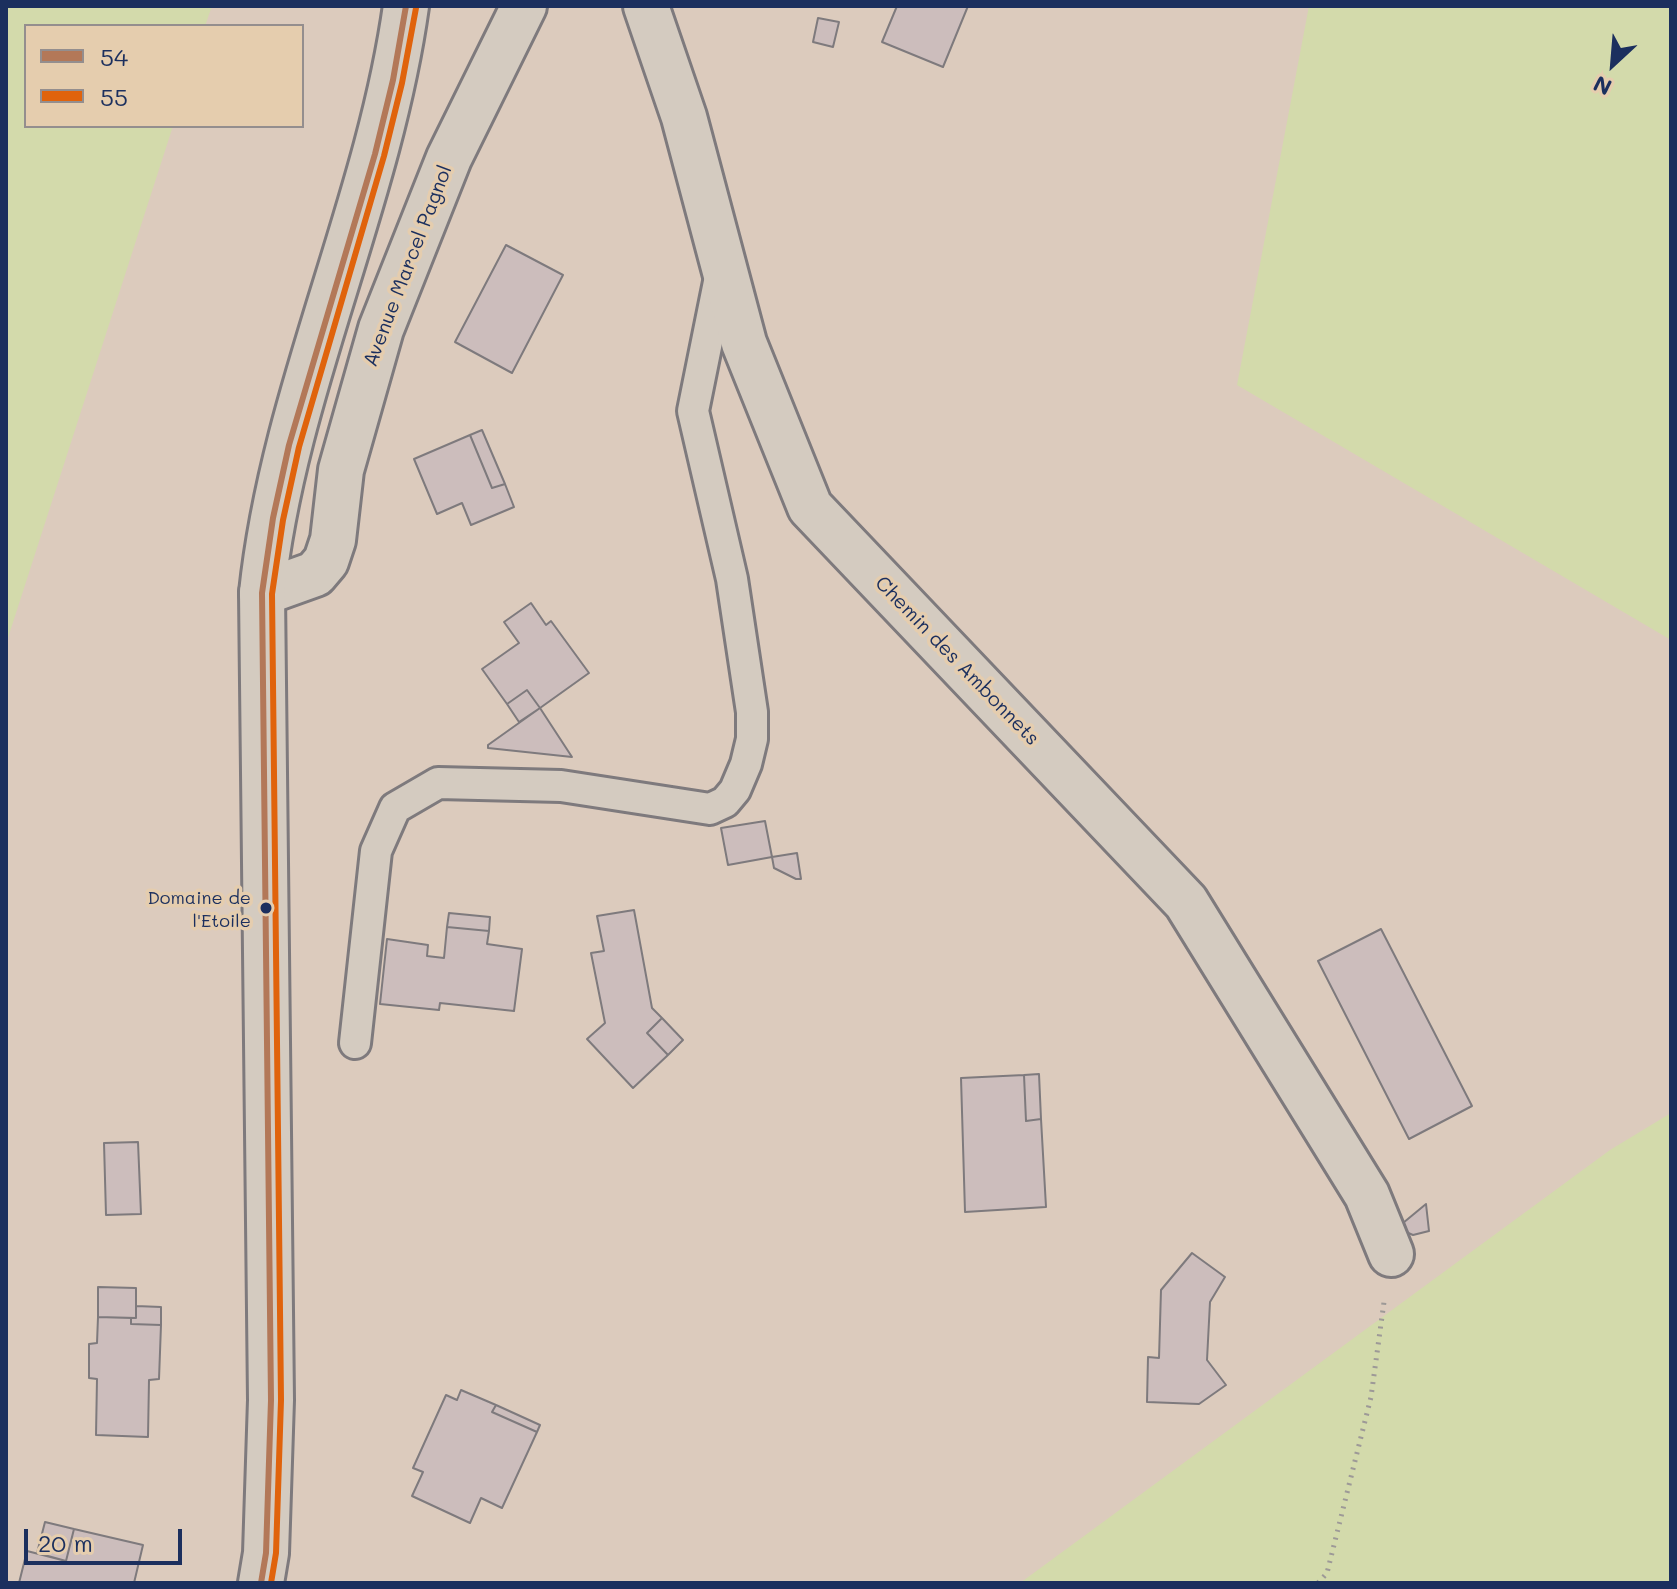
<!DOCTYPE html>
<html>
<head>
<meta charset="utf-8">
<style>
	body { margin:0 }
	#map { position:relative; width:1677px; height:1589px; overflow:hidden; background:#dccbbd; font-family:Mali,sans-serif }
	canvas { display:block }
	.frame { position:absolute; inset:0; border:8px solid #1b2f5e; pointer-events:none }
	.legend { position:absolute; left:24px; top:24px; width:280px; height:104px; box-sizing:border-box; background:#e5cdae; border:2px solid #948e8e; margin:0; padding:10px 14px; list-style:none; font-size:24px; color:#1b2f5e }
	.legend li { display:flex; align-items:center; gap:16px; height:40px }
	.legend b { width:40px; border:2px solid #948e8e }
	.north { position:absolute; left:1573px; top:24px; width:80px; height:80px; -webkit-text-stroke:6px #e5cdae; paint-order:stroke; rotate:206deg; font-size:22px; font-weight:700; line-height:32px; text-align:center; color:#1b2f5e }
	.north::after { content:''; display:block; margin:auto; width:28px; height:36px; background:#1b2f5e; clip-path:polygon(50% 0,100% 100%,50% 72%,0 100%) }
	.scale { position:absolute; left:24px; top:1529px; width:158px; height:36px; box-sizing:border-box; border:4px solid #1b2f5e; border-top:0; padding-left:10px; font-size:24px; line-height:28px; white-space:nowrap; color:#1b2f5e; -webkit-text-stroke:6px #e5cdae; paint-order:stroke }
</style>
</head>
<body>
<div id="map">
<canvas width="1677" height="1589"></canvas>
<div class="frame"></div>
<ul class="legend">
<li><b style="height:10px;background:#b37858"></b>54</li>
<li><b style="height:10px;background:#e0630c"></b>55</li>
</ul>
<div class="north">N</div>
<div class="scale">20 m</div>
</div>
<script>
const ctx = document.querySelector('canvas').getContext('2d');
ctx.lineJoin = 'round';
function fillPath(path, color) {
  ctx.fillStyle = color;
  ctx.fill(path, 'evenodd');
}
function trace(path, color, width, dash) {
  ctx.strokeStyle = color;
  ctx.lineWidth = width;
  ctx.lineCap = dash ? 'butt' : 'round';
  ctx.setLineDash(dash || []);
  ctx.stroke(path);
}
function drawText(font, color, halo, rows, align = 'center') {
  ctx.font = font + ' Mali,sans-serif';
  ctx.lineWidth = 7;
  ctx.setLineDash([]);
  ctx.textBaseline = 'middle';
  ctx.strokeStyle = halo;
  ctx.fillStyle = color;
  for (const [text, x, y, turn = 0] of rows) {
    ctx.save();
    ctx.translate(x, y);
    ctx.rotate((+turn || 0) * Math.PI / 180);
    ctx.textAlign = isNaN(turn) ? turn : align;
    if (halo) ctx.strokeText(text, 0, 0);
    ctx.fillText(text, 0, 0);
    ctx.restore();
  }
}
fillPath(new Path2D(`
	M6 6H212L205 26H26V126H173L6 644Z
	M1309 6H1671V640L1237 385Z
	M1671 1113V1583H1020L1610 1150Z`), '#d3daab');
const building = new Path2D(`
	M897 6H968L943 67 882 42Z
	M818 18 839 22 833 47 813 42Z
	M506 245 563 275 512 373 455 342Z
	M482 430 505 484 492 488 470 435Z
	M470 435 492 488 505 484 514 507 471 525 462 503 437 514 414 459Z
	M531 603 546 625 551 621 589 673 540 708 527 690 507 704 482 669 519 643 504 622Z
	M527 690 540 708 519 722 507 704Z
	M540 708 572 757 488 748V745Z
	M765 821 772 857 728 865 721 828Z
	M797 853 801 879H796L774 868 772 857Z
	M634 910 652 1008 662 1018 647 1033 668 1055 633 1088 587 1039 605 1023 591 953 604 951 597 916Z
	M449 913 490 917 489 931 447 927Z
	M447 927 489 931 487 944 522 949 514 1011 440 1003 439 1010 380 1004 387 939 428 945 427 956 444 958Z
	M1381 929 1472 1106 1409 1139 1318 961Z
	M662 1018 683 1040 668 1055 647 1033Z
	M1039 1074 1041 1119 1026 1121 1024 1075Z
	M1024 1075 1026 1121 1041 1119 1046 1207 965 1212 961 1078Z
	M138 1142 141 1214 106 1215 104 1143Z
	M1426 1204 1429 1231 1413 1235 1406 1232 1403 1223Z
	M1192 1253 1225 1277 1210 1302 1207 1360 1226 1385 1199 1404 1147 1402 1148 1357 1159 1358 1161 1290Z
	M98 1287 136 1288V1318L98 1317Z
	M136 1306 161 1307V1325L131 1324V1318H136Z
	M98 1317 131 1318V1324L161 1325 159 1379 149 1380 148 1437 96 1435 97 1379 89 1378V1344L97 1343Z
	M461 1390 496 1405 492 1412 537 1432 502 1508 481 1498 470 1523 412 1496 423 1472 413 1468 446 1395 457 1400Z
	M496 1405 540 1425 537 1432 492 1412Z
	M45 1522 74 1529 66 1561 37 1553Z
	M74 1529 143 1545 134 1583H19L27 1551 66 1561Z`);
fillPath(building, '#ccbdbc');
trace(building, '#7e7a7d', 2);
const lane = new Path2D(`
	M355 1043 376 851 395 808 438 783 561 786 710 809 725 802 735 790 746 764 752 739V712L732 579 693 411 721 272`);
const street = new Path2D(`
	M646 6 684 117 744 343 810 507 1186 902 1367 1195 1391 1254
	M262 593 315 574 326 561 333 540 341 470 381 329 449 158 524 6`);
const secondary = new Path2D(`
	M261 1583 266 1553 271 1400 262 593C283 392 378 206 406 6`);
trace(lane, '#7e7a7d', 36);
trace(street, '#7e7a7d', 50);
trace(secondary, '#7e7a7d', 50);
trace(new Path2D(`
	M1318 1583 1327 1573 1371 1397 1384 1302`), '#9d9997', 5, [2, 6]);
trace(lane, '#d4cbc0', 30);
trace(street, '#d4cbc0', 44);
trace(secondary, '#d4cbc0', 44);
trace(new Path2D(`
	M261 1583 266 1553 271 1400 262 593 273 518 289 445 375 154 393 80 406 6`), '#b37858', 6);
trace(new Path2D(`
	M271 1583 276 1553 281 1400 272 594 283 520 299 447 384 156 402 83 416 8`), '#e0630c', 6);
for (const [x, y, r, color] of [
	[266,908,7,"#1b2f5e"]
]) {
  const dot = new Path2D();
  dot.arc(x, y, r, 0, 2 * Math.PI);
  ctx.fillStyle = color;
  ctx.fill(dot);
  trace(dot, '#e5cdae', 3);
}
drawText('18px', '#1b2f5e', '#e5cdae', [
	["Domaine de",251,898],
	["l'Etoile",251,921]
], 'right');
drawText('20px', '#1b2f5e', '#e5cdae', [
	["Avenue Marcel Pagnol",408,266,-69],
	["Chemin des Ambonnets",957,661,46]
]);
</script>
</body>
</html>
